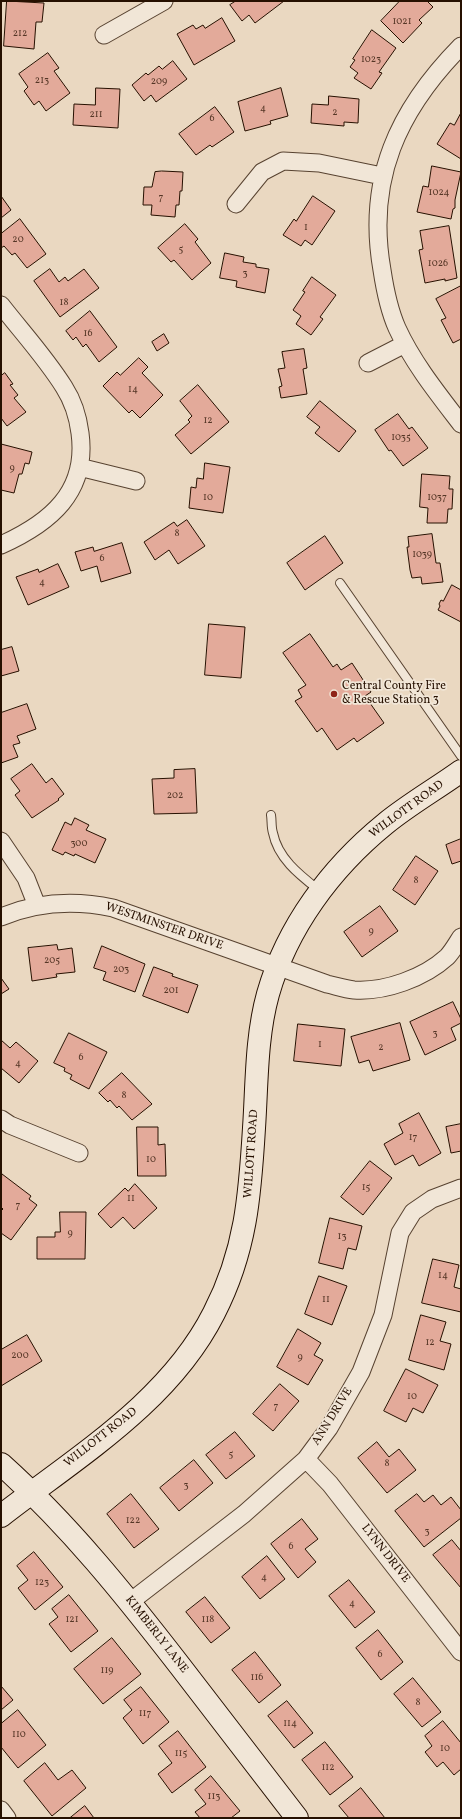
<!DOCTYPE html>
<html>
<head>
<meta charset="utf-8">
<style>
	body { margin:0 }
	#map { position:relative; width:462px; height:1819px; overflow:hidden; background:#ead8c1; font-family:Vollkorn,serif }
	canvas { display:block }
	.frame { position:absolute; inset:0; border:2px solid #261000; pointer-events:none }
</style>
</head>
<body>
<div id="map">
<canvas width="462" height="1819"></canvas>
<div class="frame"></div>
</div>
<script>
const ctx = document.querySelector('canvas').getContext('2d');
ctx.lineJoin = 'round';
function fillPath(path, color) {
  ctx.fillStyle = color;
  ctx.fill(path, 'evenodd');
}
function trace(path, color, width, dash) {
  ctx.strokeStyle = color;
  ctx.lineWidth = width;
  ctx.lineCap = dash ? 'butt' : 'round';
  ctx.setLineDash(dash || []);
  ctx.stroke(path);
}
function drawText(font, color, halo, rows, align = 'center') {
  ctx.font = font + ' Vollkorn,serif';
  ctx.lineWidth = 3.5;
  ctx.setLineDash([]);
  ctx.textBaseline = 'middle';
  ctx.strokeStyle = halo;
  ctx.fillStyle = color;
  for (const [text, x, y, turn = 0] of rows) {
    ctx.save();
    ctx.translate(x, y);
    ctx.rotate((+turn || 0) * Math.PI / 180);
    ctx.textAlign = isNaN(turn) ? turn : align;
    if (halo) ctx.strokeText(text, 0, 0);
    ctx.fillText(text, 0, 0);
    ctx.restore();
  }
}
const building = new Path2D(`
	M7 1 44 3 42 22H36L34 49 4 46Z
	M236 1H284L255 23 249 15 242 21 230 5Z
	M400 1H427L433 7 419 20 422 23 403 43 381 21Z
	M222 18 235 41 194 65 177 34 193 25 196 29 203 25 205 28Z
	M372 30 396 48 379 72 382 73 371 89 354 78 358 73 350 67 355 60 353 59Z
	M48 53 59 68 54 71 70 93 46 111 39 101 34 105 24 91 28 87 19 74Z
	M173 61 187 79 156 102 151 95 144 101 132 85 146 73 148 75 159 66 162 69Z
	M96 88 120 89 118 128 73 125 74 104 95 105Z
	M281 88 288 116 270 121 271 124 245 131 238 102Z
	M329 96 359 99 358 123 344 122V126L311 123 312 104 328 105Z
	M215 107 234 132 212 147 210 145 196 155 179 134Z
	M461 113V159L437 144 450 123 454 125Z
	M432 166 461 172 455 200V208L453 209 451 219 417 212 423 186 428 187Z
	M162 171 183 172 182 191H180L179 205H176L175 217 151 215 152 205H143L144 187H152L155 172Z
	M1 196 11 210 1 218Z
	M313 196 335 211 312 245 305 240 301 246 283 235 294 219 296 221Z
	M20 219 46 254 27 268 15 253 12 255 4 246 1 248V234Z
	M185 224 198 239 195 242 211 263 192 280 174 260 171 262 158 248Z
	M449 226 457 278 445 281V279L425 283 419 250 423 249 420 231Z
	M225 253 244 257 243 262 256 264V267L269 269 265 293 236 287 237 281 220 278Z
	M50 269 59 282 65 277 68 281 84 269 99 288 60 317 34 281Z
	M312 277 336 295 320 317 323 319 311 335 296 324 301 316 293 310 305 292 303 291Z
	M461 286V339L453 343 441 320 446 318 436 299Z
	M90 311 117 347 99 362 86 344 83 347 76 337 73 340 66 331Z
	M164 334 169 343 157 351 152 342Z
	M304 349 307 368 303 369 307 394 281 398 279 387 282 386 278 369 285 368 282 352Z
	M139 358 148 367 142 373 163 395 140 418 132 410 129 413 103 386 117 372 120 375Z
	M5 373 13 384 10 385 18 395 14 398 26 412 7 426 1 418V376Z
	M198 385 229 422 191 454 175 435 190 422 188 420 192 416 180 401Z
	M320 401 356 431 339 452 315 433 320 427 307 417Z
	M398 414 409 429 412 427 428 448 403 466 391 450 389 451 375 430Z
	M1 444 32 452 29 464 25 463 22 474H19L14 493 1 490Z
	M205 463 230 467 223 513 189 508 191 487 196 488 197 478 203 479Z
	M422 474 450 476 449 489H453L452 509H448L447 523H427L428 508 420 507Z
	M187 520 205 546 178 564 169 550 155 560 144 542 174 522 177 526Z
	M432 534 436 563H440L443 582 422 584 421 577 412 578 410 570 407 547H409L408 537Z
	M325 536 343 563 305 590 287 563Z
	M122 543 131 573 101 582 97 566 81 571 75 552 93 547 94 551Z
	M58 564 69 587 28 605 16 577 38 569 39 572Z
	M452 585 461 590V622L438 610 440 606 439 604 441 600 443 601Z
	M209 624 245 627 241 678 205 675Z
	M310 634 333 667 337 664 341 670 352 663 371 692 365 696 384 723 357 742 354 738 337 750 322 728 317 732 295 701 302 697 298 690 306 685 283 653Z
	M12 647 19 671 1 676V650Z
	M27 704 36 729 17 736 20 743 13 745 18 757 1 763V713Z
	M32 764 46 783 52 778 64 794 58 799 59 800 32 818 15 795 20 791 11 779Z
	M195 769 197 813 154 814 152 779 174 778V770Z
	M75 818 89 825 86 830 106 839 95 863 75 854 74 856 65 852 63 855 52 850 65 822 71 825Z
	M461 839V861L452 864 446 845Z
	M416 856 438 871 415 905 393 890Z
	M380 906 398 931 362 957 344 932Z
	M57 945 58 950 72 948 75 972 56 974 57 977 32 981 28 948Z
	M102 946 145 964 135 992 103 980 106 972 94 968Z
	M154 967 173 974 172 976 198 985 188 1013 143 996Z
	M1 978 9 989 1 994Z
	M453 1002 461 1019V1023L451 1028 456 1040 425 1055 410 1022Z
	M400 1023 410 1060 373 1071 369 1060 359 1063 351 1037Z
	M298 1024 345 1029 341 1066 294 1061Z
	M69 1033 107 1052 89 1089 70 1079 72 1075 64 1071 65 1068 54 1063Z
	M1 1040 10 1048 16 1042 38 1061 19 1083 1 1068Z
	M122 1073 152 1104 132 1120 119 1106 117 1108 110 1100 108 1102 99 1093Z
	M419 1113 441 1153 419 1166 413 1155 395 1165 384 1144 403 1133 399 1124Z
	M461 1124V1151L451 1153 446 1127Z
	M137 1127H158V1145L165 1144 166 1176H138Z
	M370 1161 392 1178 363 1215 341 1197Z
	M2 1174 31 1196 29 1199 37 1205 11 1240 1 1233V1211L3 1209 1 1207Z
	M135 1184 157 1208 134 1229 123 1217 111 1228 98 1214 125 1188 128 1191Z
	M60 1212H86L85 1259H37V1237H55V1232H60Z
	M330 1218 362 1226 356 1250 348 1248 343 1269 319 1263Z
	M433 1259 459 1265 454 1287 461 1289V1312L422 1303Z
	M319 1276 347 1286 332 1325 305 1314Z
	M421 1315 446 1322 440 1341 451 1344 444 1370 409 1360Z
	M298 1329 321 1343 314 1355 323 1360 308 1385 277 1367Z
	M27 1335 42 1361 1 1386V1350Z
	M406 1369 438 1385 423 1413 413 1408 406 1422 384 1411Z
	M280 1384 299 1401 273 1431 253 1414Z
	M235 1432 255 1456 226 1479 206 1455Z
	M377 1442 389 1457 399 1449 416 1470 387 1493 358 1458Z
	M194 1460 213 1483 179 1511 160 1488Z
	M131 1494 159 1529 134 1548 107 1514Z
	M417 1494 424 1502 433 1495 441 1505 451 1497 461 1510V1518L424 1547 395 1511Z
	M302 1519 318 1539 305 1549 316 1562 298 1578 271 1544Z
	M452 1540 461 1551V1588L433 1555Z
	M34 1552 63 1587 35 1610 18 1588 28 1580 17 1566Z
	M267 1556 285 1579 260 1599 242 1577Z
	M349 1580 375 1612 355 1628 329 1596Z
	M69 1595 98 1631 71 1652 49 1624 58 1617 52 1609Z
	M205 1597 230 1628 211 1643 186 1612Z
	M378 1630 403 1662 381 1680 356 1648Z
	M112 1638 141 1674 103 1704 74 1669Z
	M255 1652 281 1685 259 1703 232 1670Z
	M413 1678 441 1712 422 1727 394 1694Z
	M1 1686 13 1700 1 1710Z
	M141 1687 169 1722 143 1744 123 1718 132 1710 124 1700Z
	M287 1701 313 1733 294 1748 268 1716Z
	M18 1710 46 1745 18 1768 1 1747V1724Z
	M443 1721 461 1743V1769L454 1775 443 1762 437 1767 425 1752 432 1746 425 1736Z
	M178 1731 206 1767 172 1793 158 1774 172 1763 159 1746Z
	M325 1742 353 1777 330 1795 302 1760Z
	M45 1763 58 1780 72 1770 86 1788 52 1816 24 1781Z
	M211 1776 240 1811 231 1818H200L195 1812 206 1804 195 1790Z
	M361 1788 385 1818H349L339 1806Z
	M85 1806 94 1818H70Z`);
fillPath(building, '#e3aa9a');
trace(building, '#261000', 1);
const lane = new Path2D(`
	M340 583 461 756
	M271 815C272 821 271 827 273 833 278 859 301 876 320 891`);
const street = new Path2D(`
	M104 35 164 1
	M461 46C398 110 366 179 382 270 385 290 389 310 397 328 413 363 438 394 461 424
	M236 204 262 172 283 161 319 163 382 176
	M1 305C22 332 46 358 64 387 73 401 78 417 80 433 88 492 50 523 1 545
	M368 363 405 344
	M79 467 136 481
	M1 841 26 878 37 906
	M1 917C37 902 75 900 113 908L327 984C336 986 345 989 354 990 385 992 424 978 447 957 452 952 457 943 461 937
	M1 1119 10 1125 79 1153
	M306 1459 330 1484 461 1652
	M130 1602 244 1514 306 1459 329 1428 361 1372 383 1315 400 1233 413 1212 432 1199 461 1188
	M1 1810 7 1818`);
const secondary = new Path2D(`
	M1 1464C69 1525 125 1595 180 1666 219 1717 258 1767 297 1818
	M1 1516C78 1456 169 1402 214 1313 246 1251 250 1195 254 1128 257 1084 256 1037 268 994 287 927 331 868 385 824 408 805 436 789 461 771`);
trace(lane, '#574230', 10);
trace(street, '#574230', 19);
trace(secondary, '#261000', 24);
trace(lane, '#f1e6d7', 8);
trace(street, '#f1e6d7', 17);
trace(secondary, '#f1e6d7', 22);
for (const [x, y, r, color] of [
	[334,694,4,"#8f2418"]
]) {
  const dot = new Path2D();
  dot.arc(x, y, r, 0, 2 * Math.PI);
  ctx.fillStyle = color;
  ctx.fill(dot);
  trace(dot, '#f1e6d7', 1.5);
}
drawText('10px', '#553626', null, [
	["1021",402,22],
	["212",20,34],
	["1023",371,60],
	["213",42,81],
	["209",159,82],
	["4",263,109],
	["2",335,113],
	["211",96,115],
	["6",212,119],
	["1024",439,193],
	["7",161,198],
	["1",306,228],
	["20",18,240],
	["5",181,250],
	["1026",438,264],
	["3",245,274],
	["18",64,303],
	["16",88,334],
	["14",133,390],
	["12",208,421],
	["1035",401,438],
	["9",12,469],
	["10",208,498],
	["1037",437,498],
	["8",177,534],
	["1039",422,555],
	["6",102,559],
	["4",42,583],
	["202",175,796],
	["300",79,844],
	["8",416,881],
	["9",371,932],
	["205",52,961],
	["203",121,970],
	["201",171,991],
	["3",435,1034],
	["1",320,1045],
	["2",381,1048],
	["6",81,1058],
	["4",18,1064],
	["8",124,1096],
	["17",413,1138],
	["10",151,1160],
	["15",366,1188],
	["11",131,1199],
	["7",18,1206],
	["9",70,1234],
	["13",342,1237],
	["14",443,1276],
	["11",326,1300],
	["12",430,1343],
	["200",20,1356],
	["9",300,1358],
	["10",412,1397],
	["7",276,1407],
	["5",231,1455],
	["8",387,1464],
	["3",186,1486],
	["122",133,1521],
	["3",427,1532],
	["6",291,1547],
	["4",264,1578],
	["123",42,1583],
	["4",352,1604],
	["121",72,1620],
	["118",208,1620],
	["6",380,1655],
	["119",107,1671],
	["116",257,1678],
	["8",418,1703],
	["117",145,1714],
	["114",290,1724],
	["110",19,1735],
	["10",445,1749],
	["115",181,1754],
	["112",328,1768],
	["113",214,1797]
]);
drawText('12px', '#261000', '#f1e6d7', [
	["Central County Fire",342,687],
	["& Rescue Station 3",342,701]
], 'left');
drawText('12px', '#261000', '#f1e6d7', [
	["WILLOTT ROAD",407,810,-36],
	["WESTMINSTER DRIVE",164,927,19],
	["WILLOTT ROAD",252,1154,-86],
	["ANN DRIVE",333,1417,-58],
	["WILLOTT ROAD",101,1438,-38],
	["LYNN DRIVE",385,1554,52],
	["KIMBERLY LANE",156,1635,52]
]);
</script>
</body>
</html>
